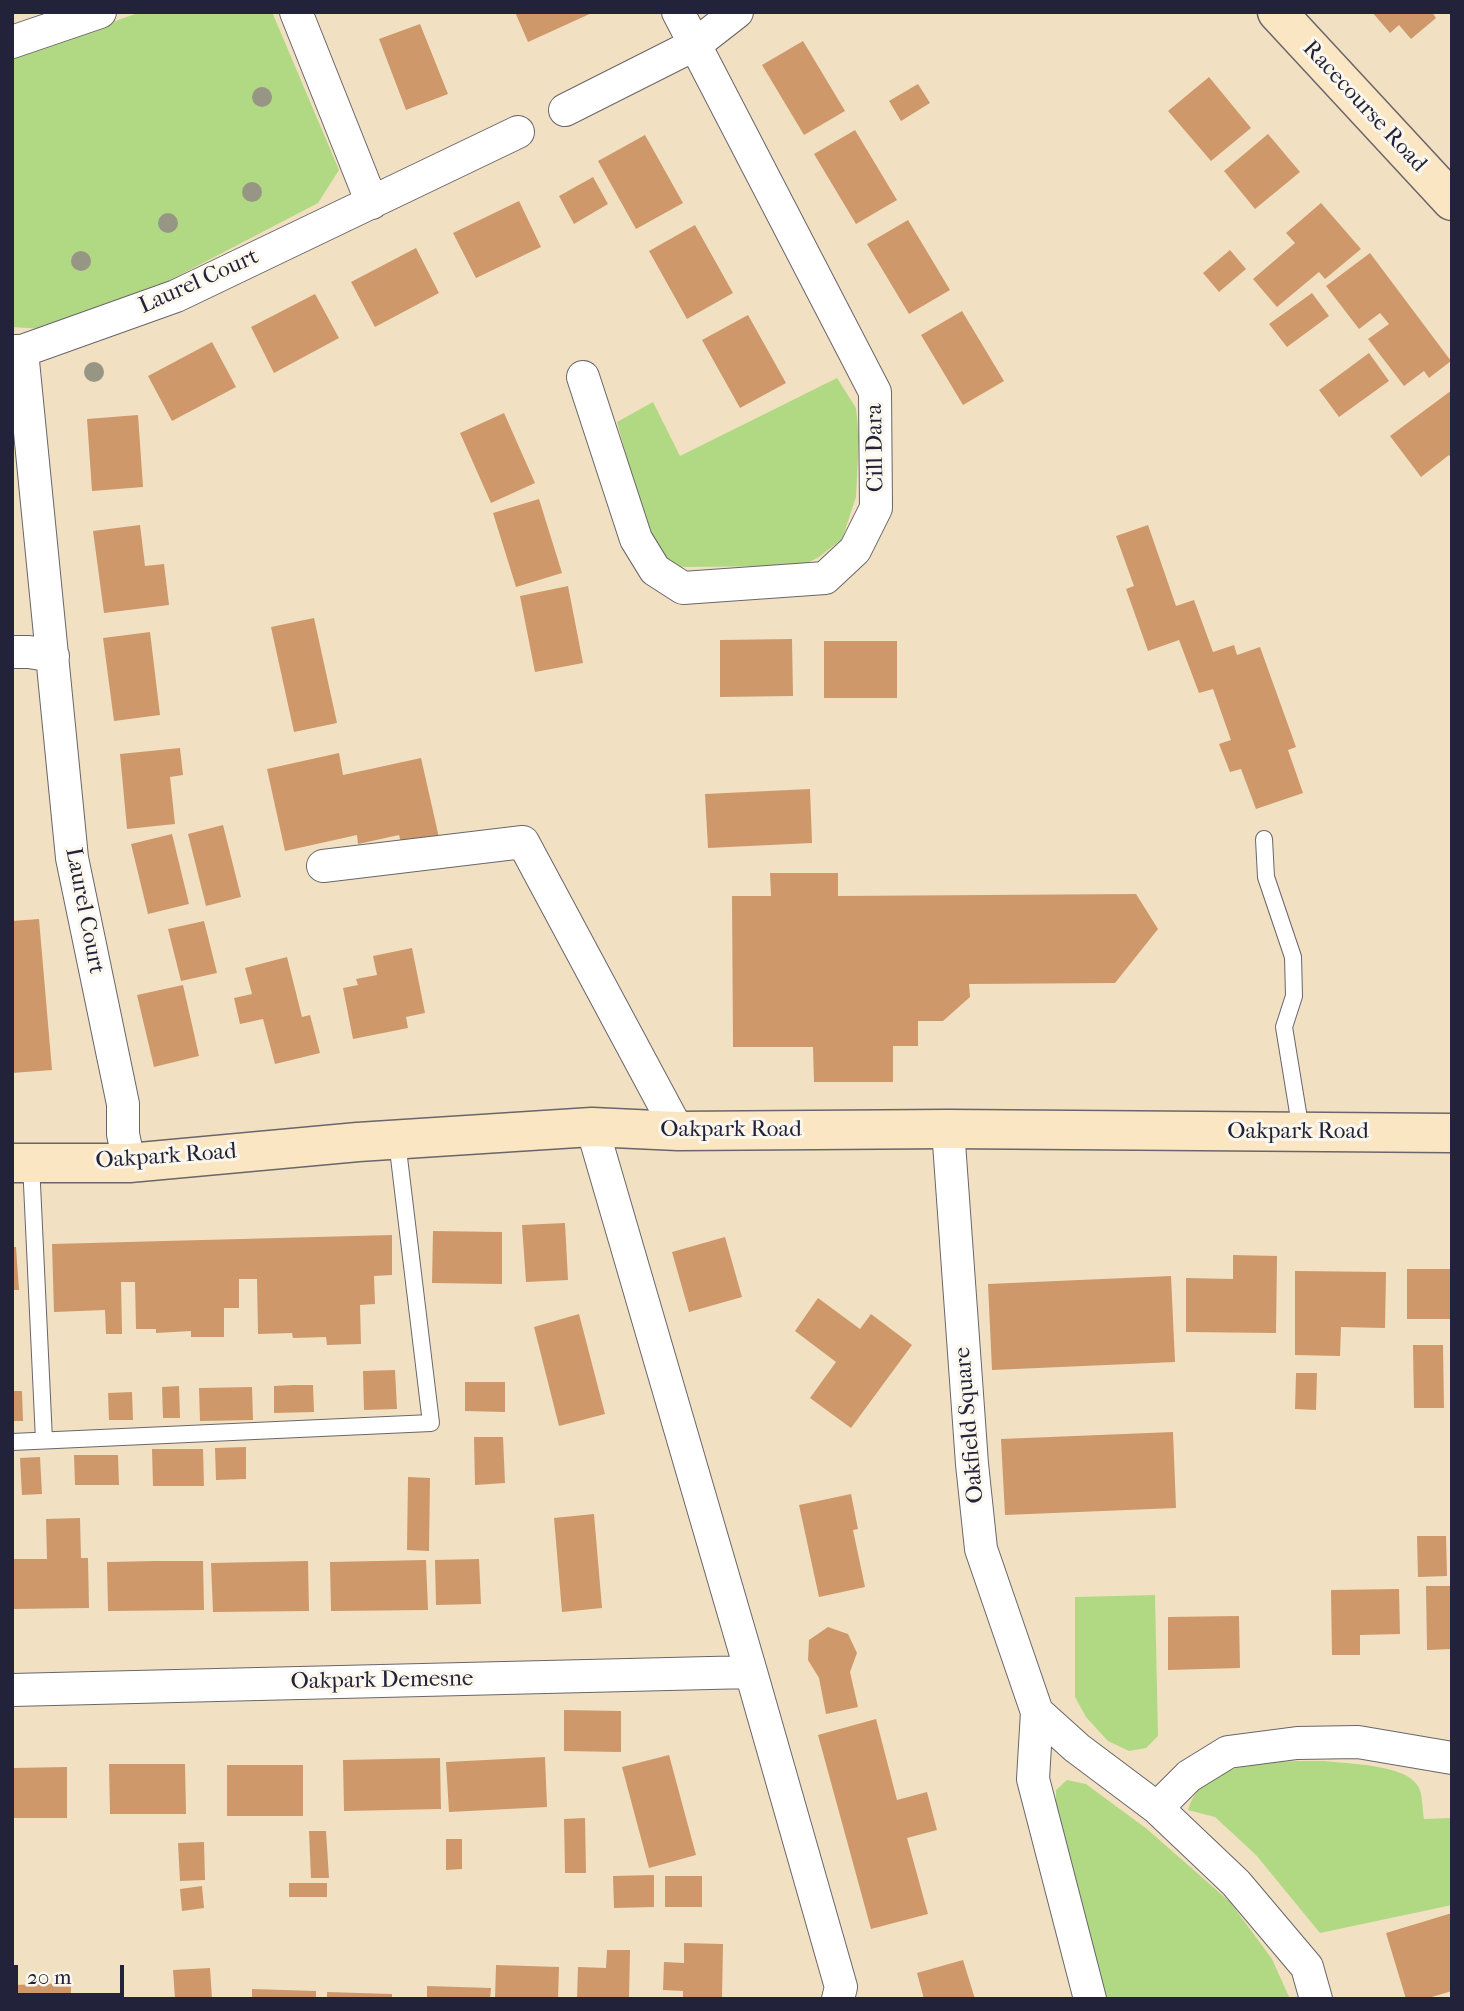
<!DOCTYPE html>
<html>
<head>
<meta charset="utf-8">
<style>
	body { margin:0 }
	#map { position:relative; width:1464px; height:2011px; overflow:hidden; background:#f1e1c2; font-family:"IM FELL French Canon",serif }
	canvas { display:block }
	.frame { position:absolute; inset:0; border:14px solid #22223b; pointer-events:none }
	.scale { position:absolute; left:14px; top:1965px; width:110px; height:32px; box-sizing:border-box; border:4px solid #22223b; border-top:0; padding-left:9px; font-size:21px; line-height:24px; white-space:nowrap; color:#22223b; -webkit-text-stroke:5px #fbf7ec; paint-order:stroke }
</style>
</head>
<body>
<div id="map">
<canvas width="1464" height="2011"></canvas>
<div class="frame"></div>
<div class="scale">20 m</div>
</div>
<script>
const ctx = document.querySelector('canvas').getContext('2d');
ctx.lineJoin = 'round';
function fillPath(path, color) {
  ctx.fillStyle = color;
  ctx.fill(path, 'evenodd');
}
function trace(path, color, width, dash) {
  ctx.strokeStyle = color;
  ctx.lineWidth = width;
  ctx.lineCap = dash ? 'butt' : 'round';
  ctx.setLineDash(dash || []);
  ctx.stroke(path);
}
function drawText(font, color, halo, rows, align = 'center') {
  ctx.font = font + ' "IM FELL French Canon",serif';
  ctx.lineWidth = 6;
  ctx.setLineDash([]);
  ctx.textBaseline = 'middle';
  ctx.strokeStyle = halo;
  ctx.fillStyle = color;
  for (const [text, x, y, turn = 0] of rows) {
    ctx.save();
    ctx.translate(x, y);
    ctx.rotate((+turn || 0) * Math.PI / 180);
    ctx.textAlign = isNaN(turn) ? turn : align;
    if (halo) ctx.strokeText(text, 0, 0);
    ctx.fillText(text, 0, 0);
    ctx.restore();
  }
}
fillPath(new Path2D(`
	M141 12H272L339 170 318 203 153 289 43 329 12 327V57Z
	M837 378 856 408 859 438 856 497 842 539 819 557 801 566 680 567 659 556 648 536 617 422 653 402 680 456Z
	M1155 1595 1158 1736 1146 1748 1129 1751 1108 1741 1086 1717 1075 1697V1597Z
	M1324 1761C1348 1764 1405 1764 1418 1786 1423 1794 1422 1809 1424 1819L1452 1818V1905L1320 1933 1256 1855 1215 1817 1188 1810C1204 1758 1279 1761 1324 1761Z
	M1067 1780 1086 1784 1147 1829 1230 1902 1272 1959 1290 1999H1101L1056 1809V1790Z`), '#b1d983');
fillPath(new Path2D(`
	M515 12H594L528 42Z
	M1372 12H1432L1436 18 1411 39 1399 25 1390 33Z
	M420 24 448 94 406 110 379 39Z
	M803 41 845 111 804 135 762 65Z
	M1209 77 1251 128 1211 161 1168 111Z
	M918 84 930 103 901 121 889 101Z
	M855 130 897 200 856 224 814 154Z
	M1268 134 1300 172 1255 209 1224 171Z
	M645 135 683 203 636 229 598 161Z
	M593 177 608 204 574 224 559 196Z
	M519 201 541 247 476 278 453 233Z
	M1321 203 1361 249 1325 279 1319 272 1277 307 1253 279 1295 243 1286 233Z
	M908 220 950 290 909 314 867 244Z
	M695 225 733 293 687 319 649 251Z
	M416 248 439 293 375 327 351 282Z
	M1230 250 1246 269 1219 292 1203 273Z
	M1370 253 1451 361 1429 378 1424 371 1404 386 1368 339 1389 324 1380 313 1359 329 1326 286Z
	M1312 293 1329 316 1287 347 1269 324Z
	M315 294 339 338 274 373 251 327Z
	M962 311 1004 381 963 405 921 335Z
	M748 315 786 383 740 408 702 340Z
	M212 342 236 387 172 421 148 376Z
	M1369 353 1389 381 1339 417 1319 390Z
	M1452 390V459L1449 455 1421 477 1390 436Z
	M504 413 535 483 491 503 460 433Z
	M138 415 143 487 92 491 87 419Z
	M539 499 562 573 516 587 493 513Z
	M140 525 145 566 164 564 169 605 104 613 93 531Z
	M1148 525 1176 606 1194 600 1213 652 1234 645 1237 655 1260 647 1296 747 1288 750 1303 793 1256 809 1241 769 1230 772 1219 744 1231 740 1213 689 1199 693 1179 640 1148 651 1126 589 1134 586 1116 536Z
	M568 586 583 663 535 672 520 596Z
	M314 618 337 723 294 732 271 627Z
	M150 632 160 715 114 721 103 638Z
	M792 639 793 696 720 697V640Z
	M824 641H897V698H824Z
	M180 748 183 775 170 777 175 824 127 829 120 754Z
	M339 753 343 775 421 758 440 842 403 851 399 835 358 844 357 835 285 851 267 769Z
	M810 789 812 843 708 848 705 794Z
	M223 825 241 897 206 906 188 834Z
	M172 834 189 904 148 914 131 844Z
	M770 873H838V896L1136 894 1158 929 1115 983 969 984 970 997 943 1021H918V1046H893V1082H814L813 1047H733L732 896H771Z
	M39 919 52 1070 12 1073V921Z
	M204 921 217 973 181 981 168 929Z
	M412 948 425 1013 406 1017 408 1028 353 1039 343 988 358 985 356 979 377 975 373 956Z
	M287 957 302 1017 310 1015 320 1053 275 1064 263 1019 240 1024 234 998 252 994 245 968Z
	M183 985 199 1056 154 1067 137 995Z
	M565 1223 568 1280 526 1282 522 1225Z
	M433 1231 502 1232V1284L432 1283Z
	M392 1235V1275L374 1276 375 1304 360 1305 361 1344 327 1345 326 1337 293 1338 292 1333 258 1334 257 1279H239V1308H224V1337H191V1331L156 1333V1329H136L135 1282H121L122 1334H106L105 1310 54 1312 52 1244Z
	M725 1237 742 1297 689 1312 672 1252Z
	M12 1247H16L19 1290H12Z
	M1233 1255 1277 1256 1276 1333 1186 1332V1278L1233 1279Z
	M1407 1269H1452V1319H1407Z
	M1295 1271 1386 1272 1385 1328 1341 1327 1340 1356 1295 1355Z
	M1171 1276 1175 1362 992 1370 988 1284Z
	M818 1298 860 1329 871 1314 912 1345 851 1428 810 1398 836 1362 795 1331Z
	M579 1314 605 1414 559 1426 534 1327Z
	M1413 1345H1443L1444 1408H1414Z
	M395 1370 397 1409 364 1410 363 1371Z
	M1296 1373H1317L1316 1410 1295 1409Z
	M465 1382H505V1412L465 1411Z
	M293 1385H313L314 1412 274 1413V1386Z
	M179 1386 180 1418H163L162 1387Z
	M252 1387 253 1420 200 1421 199 1388Z
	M12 1391H22L23 1421H12Z
	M132 1392 133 1420H109L108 1393Z
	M1173 1432 1176 1508 1005 1515 1001 1439Z
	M474 1437H503L505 1483 475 1485Z
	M246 1447V1479L216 1480 215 1448Z
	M152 1449H203L204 1486H153Z
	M74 1455H118L119 1485H75Z
	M40 1457 42 1494 22 1495 20 1458Z
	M408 1477 430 1478 429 1551 407 1550Z
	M851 1494 858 1529 853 1530 865 1587 819 1597 799 1505Z
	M594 1514 602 1608 562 1612 554 1518Z
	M80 1518 81 1558H88L89 1608 12 1609V1559H47L46 1519Z
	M1417 1536H1446L1447 1576 1418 1577Z
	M479 1559 481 1604 436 1605 435 1560Z
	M426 1560 428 1610 331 1611 330 1562Z
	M156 1561H203L204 1610 108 1611 107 1562Z
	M308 1561 309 1611 213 1612 211 1563Z
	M1426 1586H1452V1649L1427 1650Z
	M1399 1589 1400 1634 1360 1635V1655H1332L1331 1590Z
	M1239 1616 1240 1668 1168 1670V1617Z
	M828 1627 848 1634 857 1653 850 1672 858 1707 826 1714 819 1678 808 1660 809 1640Z
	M564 1710 621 1711V1752L564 1751Z
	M876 1719 897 1800 927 1792 937 1830 907 1838 928 1914 871 1929 818 1735Z
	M669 1755 696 1855 649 1868 622 1767Z
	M545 1757 547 1807 449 1812 446 1762Z
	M440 1758 441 1809 344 1811 343 1760Z
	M109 1764H185L186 1814H110Z
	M227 1765H303V1816H227Z
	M67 1767V1818H12V1768Z
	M585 1818 586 1873H565L564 1819Z
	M309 1831H326L329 1878H311Z
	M446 1839H462V1869L446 1870Z
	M204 1842 205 1880 180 1881 178 1843Z
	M654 1875V1907L614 1908 613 1876Z
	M665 1876H702V1907H665Z
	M289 1883H327V1897H289Z
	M202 1886 204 1908 182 1911 180 1889Z
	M1452 1913V1991L1425 1999H1406L1386 1933Z
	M684 1943 723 1944 722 1999H683V1991L663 1990 664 1962 684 1963Z
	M607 1950H630L629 1999H577L578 1967 606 1968Z
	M963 1960 975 1999H924L917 1973Z
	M496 1965 559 1967 558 1999H495Z
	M210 1968 212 1999H175L173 1970Z
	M71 1983V1999H12V1985Z
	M427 1986 491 1988 490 1999H427Z
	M252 1989 316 1991V1999H252Z
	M327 1992 392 1994V1999H327Z`), '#ce986b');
const lane = new Path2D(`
	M1264 839 1266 877 1293 957 1294 996 1284 1027 1301 1131
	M31 1163 44 1440
	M12 1442 431 1423 397 1141`);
const street = new Path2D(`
	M296 12 372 203
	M12 42 100 12
	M565 110 696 44 737 12
	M12 351H22L176 296 518 132
	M22 351 72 858 123 1104V1134L129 1163
	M583 377 636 539 655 570 683 588 825 578 855 550 876 508 875 392 678 12
	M12 652H29L53 656
	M323 866 523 842 678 1131
	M592 1127 751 1672 841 1987 838 1999
	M948 1129 972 1464 981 1549 1037 1712 1077 1748 1157 1808 1236 1883 1307 1967 1316 1999
	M12 1690 751 1672
	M1037 1712 1033 1779 1090 1999
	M1157 1808 1189 1776 1228 1752 1297 1743 1358 1742 1452 1758`);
const secondary = new Path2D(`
	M1277 12 1452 201
	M12 1163H129L358 1142 592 1127 678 1131 948 1129 1452 1133`);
trace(lane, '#6a656a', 18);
trace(street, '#6a656a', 34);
trace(secondary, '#6a656a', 41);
trace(lane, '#fff', 16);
trace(street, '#fff', 32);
trace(secondary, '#fbe6c4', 38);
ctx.fillStyle = '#979684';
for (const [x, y] of [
	[262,97],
	[252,192],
	[168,223],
	[81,261],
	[94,372]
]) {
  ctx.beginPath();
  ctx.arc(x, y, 10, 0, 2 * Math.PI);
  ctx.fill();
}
drawText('23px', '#22223b', '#fbf7ec', [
	["Racecourse Road",1364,107,47],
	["Laurel Court",199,282,-24],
	["Cill Dara",876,448,-91],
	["Laurel Court",84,911,79],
	["Oakpark Road",731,1130],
	["Oakpark Road",1298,1132],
	["Oakpark Road",166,1157,-4],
	["Oakfield Square",970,1425,-95],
	["Oakpark Demesne",382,1681,-1]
]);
</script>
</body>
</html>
